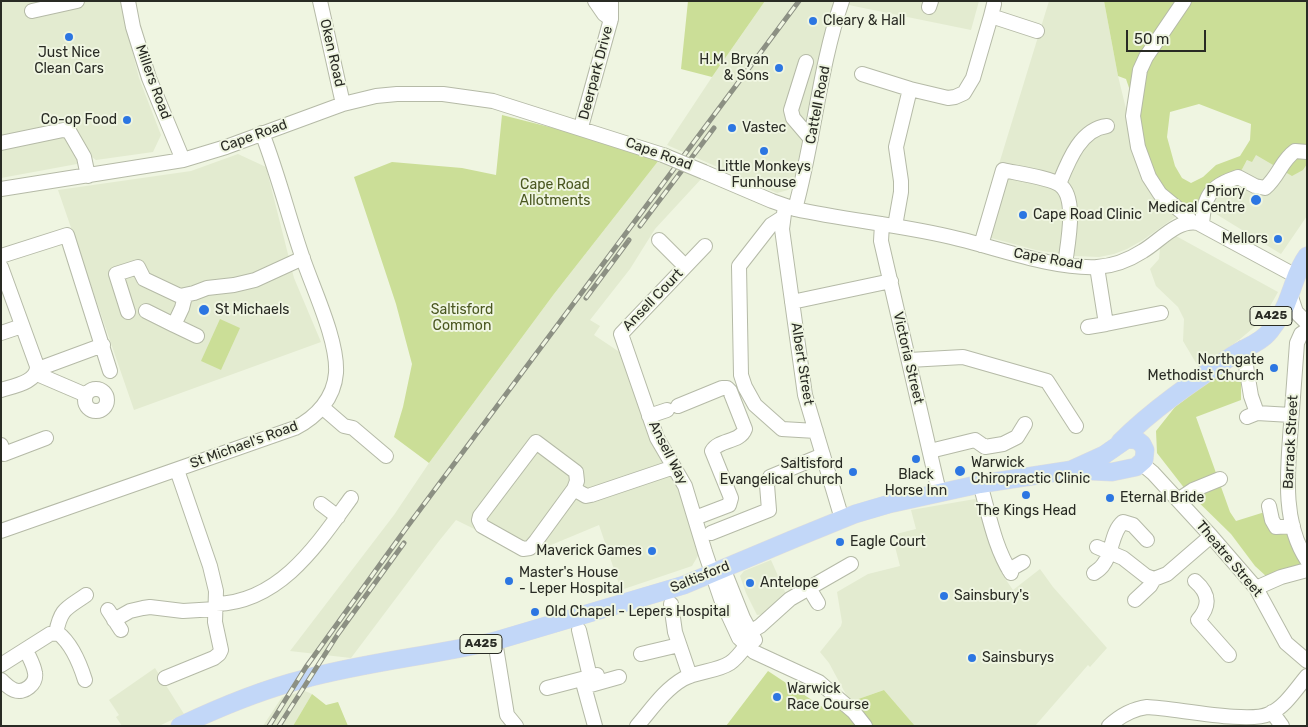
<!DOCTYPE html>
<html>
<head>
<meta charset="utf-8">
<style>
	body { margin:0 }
	#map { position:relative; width:1308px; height:727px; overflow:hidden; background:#eff5e1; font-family:Rubik,sans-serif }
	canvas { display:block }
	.frame { position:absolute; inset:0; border:2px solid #292b24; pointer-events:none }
	.scale { position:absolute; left:1126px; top:30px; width:80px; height:22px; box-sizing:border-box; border:2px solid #292b24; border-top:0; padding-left:6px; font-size:15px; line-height:18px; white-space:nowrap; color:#292b24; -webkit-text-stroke:4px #eff5e1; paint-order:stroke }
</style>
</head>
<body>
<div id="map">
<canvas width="1308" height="727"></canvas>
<div class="frame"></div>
<div class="scale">50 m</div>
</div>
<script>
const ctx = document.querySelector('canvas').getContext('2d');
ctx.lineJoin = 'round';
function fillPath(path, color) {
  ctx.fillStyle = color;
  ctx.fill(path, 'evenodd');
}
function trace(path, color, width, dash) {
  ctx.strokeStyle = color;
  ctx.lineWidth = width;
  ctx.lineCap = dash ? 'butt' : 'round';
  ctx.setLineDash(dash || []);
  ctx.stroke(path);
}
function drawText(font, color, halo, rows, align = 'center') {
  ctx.font = font + ' Rubik,sans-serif';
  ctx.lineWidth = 4;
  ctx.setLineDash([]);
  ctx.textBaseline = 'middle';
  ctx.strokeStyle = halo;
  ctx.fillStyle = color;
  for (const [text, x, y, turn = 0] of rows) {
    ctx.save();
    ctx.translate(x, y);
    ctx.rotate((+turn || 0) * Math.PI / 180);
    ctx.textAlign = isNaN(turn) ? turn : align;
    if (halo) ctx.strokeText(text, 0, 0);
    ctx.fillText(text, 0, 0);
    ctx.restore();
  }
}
fillPath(new Path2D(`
	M1 1H120L139 78 161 135 153 152 96 160 89 155 79 158 77 164 1 178Z
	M765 1H979L971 30 834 2 795 183 788 190 777 193 667 145 712 77Z
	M1049 1H1104L1118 76 1139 162 1178 215 1143 240 1127 249 1114 254 1099 257 1074 256 1036 250 980 235 996 185 999 164Z
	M1307 152V216L1281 254 1203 206 1237 177 1248 159 1256 154 1274 164Z
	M238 154 266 167 294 278 321 342 134 410 58 190 191 171Z
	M659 160 702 178 655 229 630 269 590 320 600 326 594 335 621 353 663 464 674 476 699 554 692 566 621 590 599 525 527 555 456 520 439 541 351 658 290 651 394 515 429 463 554 294Z
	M1176 236 1278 292 1264 317 1259 323 1239 340 1199 368 1183 341 1184 319 1178 307 1156 286 1150 269 1159 259 1160 248Z
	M975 499 978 501 1002 574 1013 590 1040 569 1053 587 1107 648 1090 667 1088 665 1035 726H915L884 690 850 702 829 663 820 652 841 626 842 622 837 592 868 574 900 566 892 535 916 529 911 510Z
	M771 560 786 594 767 614 757 615 746 593 740 576 744 571Z
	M155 668 184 714 159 726H122L116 717 119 715 109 700Z
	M305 691 312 694 293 726H263L282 697Z`), '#e3ebd0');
fillPath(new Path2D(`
	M688 1H765L712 77 681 69Z
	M1104 1H1307V164L1303 170 1292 176 1256 155 1252 162 1247 160 1240 173 1199 203 1191 207 1182 206 1163 188 1155 174 1146 154 1140 120 1126 79 1118 76ZM1199 104 1251 124 1250 140 1240 156 1216 165 1203 177 1191 183 1182 178 1175 166 1167 137 1170 112Z
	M502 115 573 133 659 160 554 294 429 463 394 437 403 407 412 364 396 304 354 177 392 162 462 168 496 175Z
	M220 319 240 328 221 370 201 361Z
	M1227 372H1236L1241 378V400L1196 417 1230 512 1236 521 1268 511 1289 532 1304 564 1267 577 1255 566 1231 534 1185 489 1157 453 1156 431 1175 407 1210 380Z
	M768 671 827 710 884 690 915 726H726Z
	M312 694 326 705 338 702 348 726H293Z`), '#cbde97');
const minor = new Path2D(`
	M128 1 133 27 149 78 183 160
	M320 1 343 104
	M595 1 604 14 611 19
	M1184 1 1146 57 1140 70 1133 116 1138 147 1149 177 1160 194 1188 217 1191 222
	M929 7 931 1
	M32 11 77 1
	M991 16 994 4
	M806 62 791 110 793 118 811 139
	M862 74 910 89
	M581 127 611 19V1
	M1 143 63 130 69 131 84 157 88 176
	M704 172 772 201 795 209C849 221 905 225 959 239 1001 249 1054 269 1097 267 1113 266 1129 260 1143 251 1160 241 1177 219 1198 223L1296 276
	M1059 184C1068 162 1080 129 1107 126
	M1 189 183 160 226 147 343 104 376 96 397 94H443L493 101 663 155
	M785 206 782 229 805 395 842 519
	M795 209C814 141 819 68 842 1
	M782 218 771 225 739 266 741 375 745 387 755 405 782 429 816 431
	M882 224 881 241 939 492
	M1202 224C1204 196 1210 186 1238 177L1255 186 1265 188C1279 176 1281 161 1295 151L1307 152
	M895 226 901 192V181L896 147 910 89 948 98 955 97 964 93 973 78 991 16 1037 31
	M659 240 685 266
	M981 245 1003 170C1016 173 1051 178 1060 185 1078 198 1067 246 1065 265
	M705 246 621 334 657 438 685 486 705 552 721 599 739 638 754 652 819 682 854 712 865 726
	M1 256 67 235 110 371
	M1 267 37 366C38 382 14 386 1 390
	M1097 267 1106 324 1161 313
	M1290 294 1296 312 1307 323
	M792 302 891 281
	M146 311 174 325 182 308 185 296
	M128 312 116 274 138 267 144 279 180 296 194 293 207 288 234 285 255 280 303 258
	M174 325 197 336
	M1088 327 1106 324
	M1307 330 1301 334 1297 343C1295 370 1293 397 1291 424 1288 468 1281 521 1307 560
	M1 333 22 326
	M1243 348 1251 396 1257 413
	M909 360 963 357 1047 381 1076 426
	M38 369 103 345
	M37 374 86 395
	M85 400a11 11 0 1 1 22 0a11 11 0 1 1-22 0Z
	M678 406 722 388H727L730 391 745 429C740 443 719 439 712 451L731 498 729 505 695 518
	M322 407 344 426 353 428 386 456
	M649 416 667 410
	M1247 417 1257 413 1291 415
	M536 442 576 472 577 481 574 489 536 541 530 548 523 549 482 526 479 520 480 516Z
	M1 445 4 454 46 438
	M930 451 975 440 985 447 1003 444 1017 437 1025 424
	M1141 463 1153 473 1211 536 1256 588 1286 643 1307 661
	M980 484C989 514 994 546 1011 573
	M574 489 586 496 591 495 674 467
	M1178 500 1193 490 1220 479
	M321 504 338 517
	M1269 506 1272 520 1276 527 1293 526
	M1 531 295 428C317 417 334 398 336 373 338 340 313 289 302 256 288 215 278 174 262 133
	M711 533 769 510 767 485 770 477 823 455
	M1097 547 1123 558 1146 576 1154 579 1167 574 1211 536
	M723 568 743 618 755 640
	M1009 570 1023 562
	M1094 573C1097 571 1101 568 1103 565 1113 553 1111 532 1123 522L1133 525 1147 540
	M1195 581C1210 594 1210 606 1198 620L1229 655
	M809 588 818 603
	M1256 588 1281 577 1307 570
	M1135 600 1150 586 1154 579
	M216 604C280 602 317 545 351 498
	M671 604 675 632 690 676
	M108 610 121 630
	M114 620 130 611 143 608 150 607 183 611 216 609
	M579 630 590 677
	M56 633C61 608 66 609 86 595
	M742 637 760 626 790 599 851 564
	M495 641 507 715 516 726
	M641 654 679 645
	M1 665 50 634 58 633C72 644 80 664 85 680
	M165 678 214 658 219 654 221 650 215 622 216 591 210 566 177 470
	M582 679 595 726
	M1 680C5 684 9 688 14 690 24 694 37 684 35 673 34 665 29 657 26 650
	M587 686 619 677
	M547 688 597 675
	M1272 712 1282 726
	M637 726C651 710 664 690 683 679 697 671 716 672 730 663 739 657 746 645 753 637
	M1109 726C1121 715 1132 709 1147 707 1175 708 1248 724 1269 714 1285 707 1296 689 1307 676`);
const major = new Path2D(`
	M1120 442C1152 410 1191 383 1229 358 1242 348 1260 344 1270 331 1278 321 1286 306 1290 294 1295 281 1298 268 1307 256
	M180 726C220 707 261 690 304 679 367 662 431 656 495 641L684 585 796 538 855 514 889 504 980 484 1071 470 1112 472 1136 467 1144 460 1145 450 1142 444 1137 440 1127 439 1104 455 1071 470`);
trace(minor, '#b5baa7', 16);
trace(major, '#dddddc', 19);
trace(minor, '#fff', 14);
trace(major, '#c2d7f8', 18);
const rail = new Path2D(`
	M640 226 714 128
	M586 298 629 240
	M269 726 306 667 407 527 799 1
	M279 726 338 634 404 543`);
trace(rail, '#8c9083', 5);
trace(rail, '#eff5e1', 3, [9]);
const minorBridge = new Path2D(`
	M663 155 704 172`);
trace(minorBridge, '#b5baa7', 16, []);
trace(minorBridge, '#fff', 14);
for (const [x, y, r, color] of [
	[813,21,5,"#2c76e2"],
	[69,37,5,"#2c76e2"],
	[779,68,5,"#2c76e2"],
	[127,120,5,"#2c76e2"],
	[732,128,5,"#2c76e2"],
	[764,151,5,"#2c76e2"],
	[1256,200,6,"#2c76e2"],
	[1023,215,5,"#2c76e2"],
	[1278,239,5,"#2c76e2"],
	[204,310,6,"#2c76e2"],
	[1274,368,5,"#2c76e2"],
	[916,459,5,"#2c76e2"],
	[960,471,6,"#2c76e2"],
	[853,472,5,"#2c76e2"],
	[1026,495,5,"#2c76e2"],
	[1110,498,5,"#2c76e2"],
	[840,542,5,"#2c76e2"],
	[652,551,5,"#2c76e2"],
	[509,581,5,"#2c76e2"],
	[750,583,5,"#2c76e2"],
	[944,596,5,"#2c76e2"],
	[535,612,5,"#2c76e2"],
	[972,658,5,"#2c76e2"],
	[777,697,5,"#2c76e2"]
]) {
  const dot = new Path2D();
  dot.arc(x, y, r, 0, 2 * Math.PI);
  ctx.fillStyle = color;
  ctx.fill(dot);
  trace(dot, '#eff5e1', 2);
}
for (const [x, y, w] of [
	[1271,316,42],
	[481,644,42]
]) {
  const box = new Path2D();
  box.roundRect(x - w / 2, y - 9.5, w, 19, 4);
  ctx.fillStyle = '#eff5e1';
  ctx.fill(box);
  trace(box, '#292b24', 1);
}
drawText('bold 12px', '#292b24', null, [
	["A425",1271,316],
	["A425",481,644]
]);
drawText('14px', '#292b24', '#eff5e1', [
	["Cleary & Hall",823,21],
	["Just Nice",69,53,"center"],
	["Clean Cars",69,69,"center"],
	["H.M. Bryan",769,60,"right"],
	["& Sons",769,76,"right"],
	["Co-op Food",117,120,"right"],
	["Vastec",742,128],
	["Little Monkeys",764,167,"center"],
	["Funhouse",764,183,"center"],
	["Priory",1245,192,"right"],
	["Medical Centre",1245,208,"right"],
	["Cape Road Clinic",1033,215],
	["Mellors",1268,239,"right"],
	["St Michaels",215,310],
	["Northgate",1264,360,"right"],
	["Methodist Church",1264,376,"right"],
	["Warwick",971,463],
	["Chiropractic Clinic",971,479],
	["Saltisford",843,464,"right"],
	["Evangelical church",843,480,"right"],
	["Black",916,475,"center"],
	["Horse Inn",916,491,"center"],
	["Eternal Bride",1120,498],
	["The Kings Head",1026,511,"center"],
	["Eagle Court",850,542],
	["Maverick Games",642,551,"right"],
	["Master's House",519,573],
	["- Leper Hospital",519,589],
	["Antelope",760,583],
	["Sainsbury's",954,596],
	["Old Chapel - Lepers Hospital",545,612],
	["Sainsburys",982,658],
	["Warwick",787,689],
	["Race Course",787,705]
], 'left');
drawText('14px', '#292b24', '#eff5e1', [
	["Oken Road",332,53,77],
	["Deerpark Drive",596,73,-75],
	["Millers Road",153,82,70],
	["Cattell Road",818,105,-79],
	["Cape Road",254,136,-20],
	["Cape Road",659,154,20],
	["Cape Road",1048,259,10],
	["Ansell Court",653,300,-46],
	["Victoria Street",908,358,77],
	["Albert Street",802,364,81],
	["Barrack Street",1291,442,-87],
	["St Michael's Road",244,445,-20],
	["Ansell Way",668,453,63],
	["Theatre Street",1229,559,50],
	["Saltisford",700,577,-22]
]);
drawText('14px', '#4a5720', '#eff5e1', [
	["Cape Road",555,185],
	["Allotments",555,201],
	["Saltisford",462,310],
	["Common",462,326]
]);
</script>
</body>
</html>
